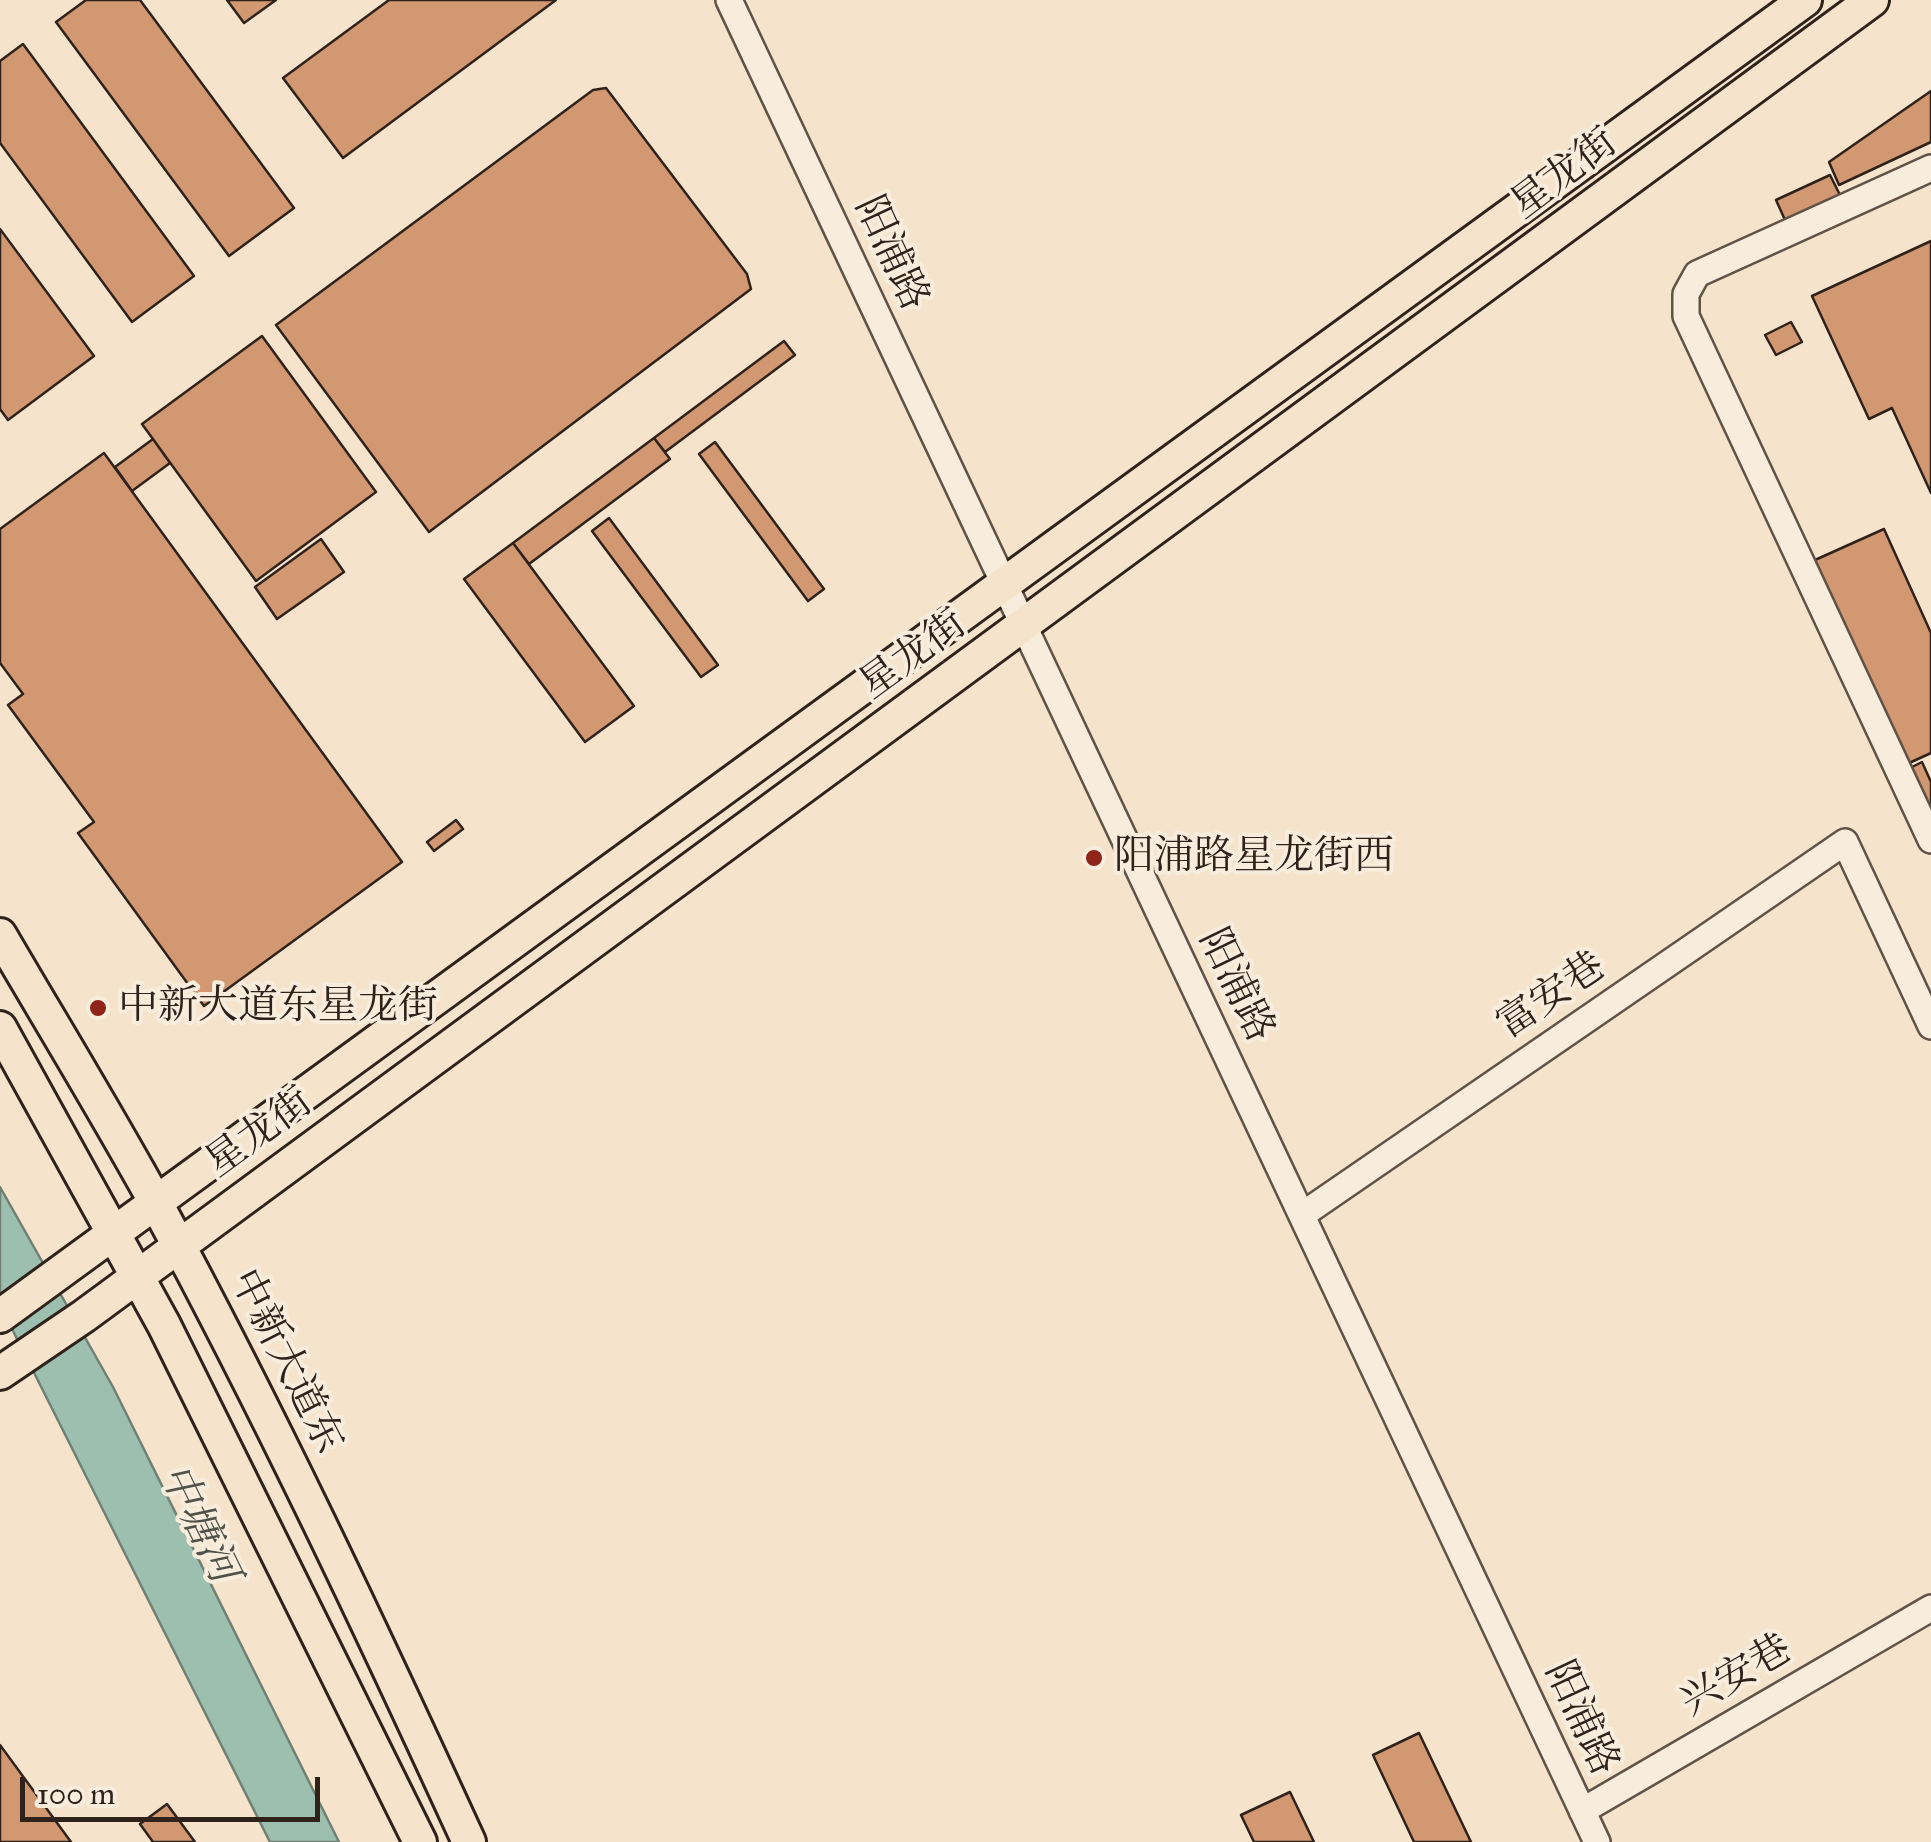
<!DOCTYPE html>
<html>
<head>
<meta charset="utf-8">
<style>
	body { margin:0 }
	#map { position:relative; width:1931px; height:1842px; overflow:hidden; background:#f5e3cb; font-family:"IM FELL Great Primer",serif }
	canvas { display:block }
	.scale { position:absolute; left:20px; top:1777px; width:300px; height:45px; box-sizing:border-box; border:5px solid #2f221b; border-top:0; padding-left:12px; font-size:30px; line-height:35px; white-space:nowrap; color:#2f221b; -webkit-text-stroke:8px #f8eddd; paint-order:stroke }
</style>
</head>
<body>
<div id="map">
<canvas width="1931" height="1842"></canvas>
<div class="scale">100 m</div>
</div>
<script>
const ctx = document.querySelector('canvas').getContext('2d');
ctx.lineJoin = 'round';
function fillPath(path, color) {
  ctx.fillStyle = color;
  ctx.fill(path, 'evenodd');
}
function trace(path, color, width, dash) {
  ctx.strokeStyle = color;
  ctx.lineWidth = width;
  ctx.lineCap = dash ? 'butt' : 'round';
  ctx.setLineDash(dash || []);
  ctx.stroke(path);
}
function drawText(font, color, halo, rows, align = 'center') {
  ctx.font = font + ' "IM FELL Great Primer","Noto Serif SC",serif';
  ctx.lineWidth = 8;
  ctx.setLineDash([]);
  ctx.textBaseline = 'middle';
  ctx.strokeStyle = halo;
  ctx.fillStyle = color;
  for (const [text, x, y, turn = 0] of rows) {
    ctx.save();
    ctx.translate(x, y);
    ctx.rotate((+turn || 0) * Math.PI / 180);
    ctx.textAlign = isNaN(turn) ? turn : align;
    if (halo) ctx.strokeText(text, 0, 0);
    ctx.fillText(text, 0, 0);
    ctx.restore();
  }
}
const water = new Path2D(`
	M0 1187 113 1387 339 1842H270L0 1305Z`);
fillPath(water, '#9dbfb0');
trace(water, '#718074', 2.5);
const building = new Path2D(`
	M86 0H140L294 208 229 256 56 22Z
	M227 0H276L244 23Z
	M389 0H556L343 158 283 78Z
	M23 44 194 276 132 322 0 143V61Z
	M606 88 747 274 751 289 429 532 276 325 593 90Z
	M1931 91V142L1839 185 1829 162Z
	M1830 175 1840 195 1785 220 1776 200Z
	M0 229 94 356 8 420 0 409Z
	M1931 241V493L1892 408 1869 419 1812 296Z
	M1791 322 1802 342 1776 355 1765 335Z
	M262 336 376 492 256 581 142 424Z
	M784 341 795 355 665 452 654 438Z
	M654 438 670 459 529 564 513 543Z
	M153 439 170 463 132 491 115 467Z
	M715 442 824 589 808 601 699 454Z
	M104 453 402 862 204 1006 78 833 94 822 8 705 23 694 0 663V529Z
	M609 518 718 665 701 677 592 531Z
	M1884 529 1931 633V753L1907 764 1815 560Z
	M321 539 344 572 277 619 255 587Z
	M513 543 634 706 585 742 464 579Z
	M1922 762 1931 782V818L1908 769Z
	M456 820 463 829 434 851 427 842Z
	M1419 1733 1471 1842H1414L1373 1755Z
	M0 1745 71 1842H0Z
	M1290 1792 1314 1842H1254L1241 1815Z
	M167 1804 195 1842H153L140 1824Z`);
fillPath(building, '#d19872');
trace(building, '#2f221b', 2.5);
const minor = new Path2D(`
	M729 0 1597 1842
	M1931 168 1697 274 1686 294V316L1931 840
	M1302 1215 1845 842 1931 1026
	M1582 1811 1931 1608`);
const major = new Path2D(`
	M0 935C52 1024 106 1112 156 1203 269 1412 370 1626 469 1842
	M0 1028 164 1325 420 1842
	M0 1316 1805 0
	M0 1373 84 1316 1872 0`);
trace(minor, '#605247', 30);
trace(major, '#2f221b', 38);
trace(minor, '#f8eddd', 25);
trace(major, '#f5e3cb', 32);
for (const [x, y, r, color] of [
	[1094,858,10,"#8f2418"],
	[98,1008,10,"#8f2418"]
]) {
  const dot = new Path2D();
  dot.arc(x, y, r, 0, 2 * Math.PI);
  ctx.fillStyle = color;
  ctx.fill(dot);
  trace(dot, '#f8eddd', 4);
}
drawText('40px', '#2f221b', '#f8eddd', [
	["星龙街",1565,175,-37],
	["阳浦路",890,254,65],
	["星龙街",914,656,-36],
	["阳浦路",1235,986,64],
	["富安巷",1552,997,-34],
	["星龙街",260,1134,-36],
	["中新大道东",285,1362,63],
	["兴安巷",1737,1677,-30],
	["阳浦路",1580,1719,65]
]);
drawText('40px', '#2f221b', '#f8eddd', [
	["阳浦路星龙街西",1114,858],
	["中新大道东星龙街",118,1008]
], 'left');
drawText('italic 42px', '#505148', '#f8eddd', [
	["中塘河",197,1524,64]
]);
</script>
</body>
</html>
